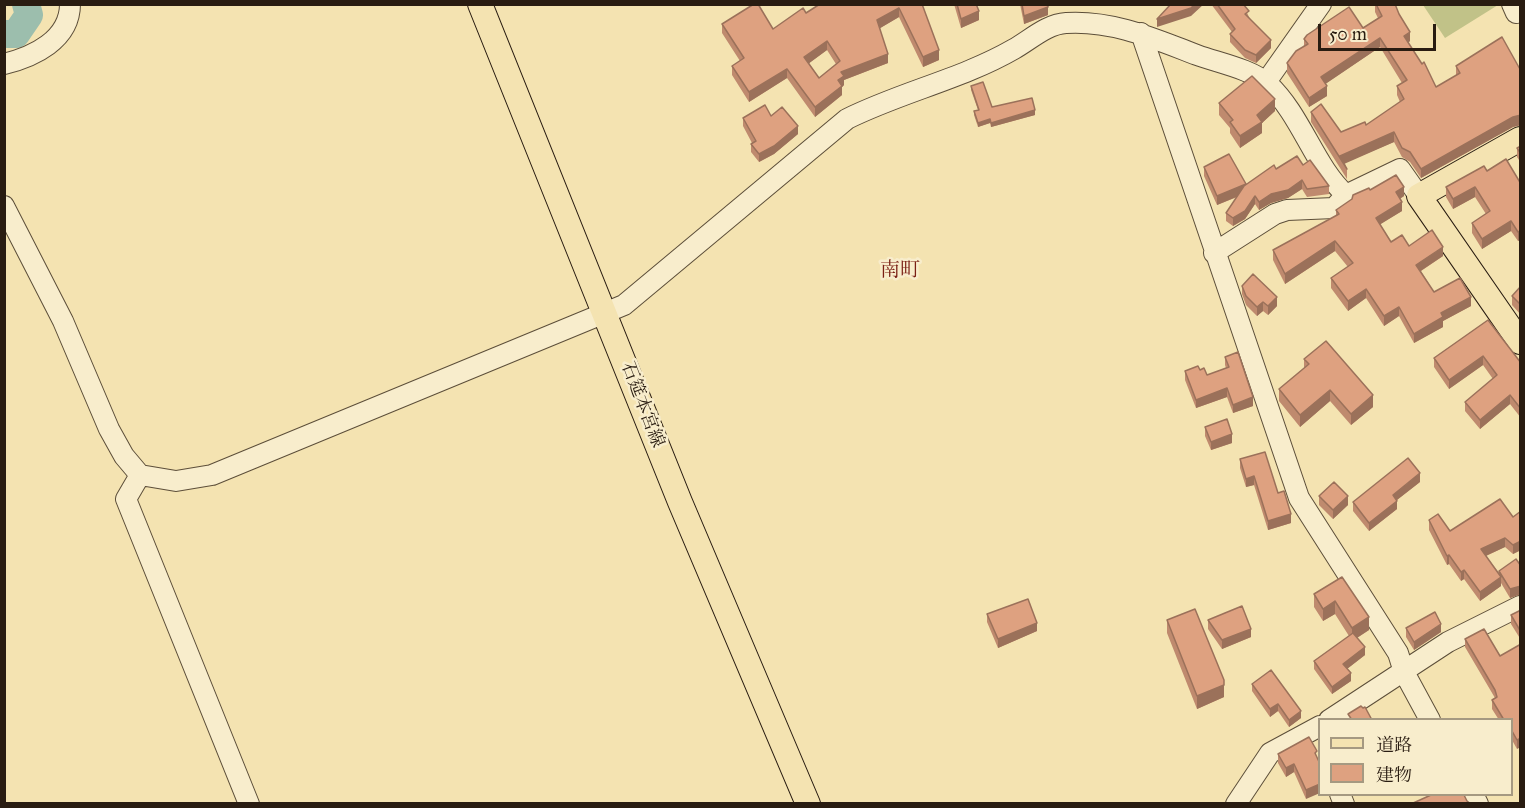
<!DOCTYPE html>
<html>
<head>
<meta charset="utf-8">
<style>
	body { margin:0 }
	#map { position:relative; width:1525px; height:808px; overflow:hidden; background:#f4e3b1; font-family:"IM FELL Great Primer","Noto Serif JP",serif }
	canvas { display:block }
	.frame { position:absolute; inset:0; border:6px solid #291c11; pointer-events:none }
	.legend { position:absolute; left:1318px; top:718px; width:195px; height:78px; box-sizing:border-box; background:#f8edcc; border:2px solid #a59981; margin:0; padding:8px 10px; list-style:none; font-size:18px; color:#291c11 }
	.legend li { display:flex; align-items:center; gap:12px; height:30px }
	.legend b { width:30px; border:2px solid #a59981 }
	.scale { position:absolute; left:1318px; top:24px; width:118px; height:27px; box-sizing:border-box; border:3px solid #291c11; border-top:0; padding-left:8px; font-size:18px; line-height:21px; white-space:nowrap; color:#291c11; -webkit-text-stroke:4px #f8edcc; paint-order:stroke }
</style>
</head>
<body>
<div id="map">
<canvas width="1525" height="808"></canvas>
<div class="frame"></div>
<ul class="legend">
<li><b style="height:8px;background:#f4e3b1"></b>道路</li>
<li><b style="height:16px;background:#dea180"></b>建物</li>
</ul>
<div class="scale">50 m</div>
</div>
<script>
const ctx = document.querySelector('canvas').getContext('2d');
ctx.lineJoin = 'round';
function fillPath(path, color) {
  ctx.fillStyle = color;
  ctx.fill(path, 'evenodd');
}
function trace(path, color, width, dash) {
  ctx.strokeStyle = color;
  ctx.lineWidth = width;
  ctx.lineCap = dash ? 'butt' : 'round';
  ctx.setLineDash(dash || []);
  ctx.stroke(path);
}
function drawText(font, color, halo, rows, align = 'center') {
  ctx.font = font + ' "IM FELL Great Primer","Noto Serif JP",serif';
  ctx.lineWidth = 5;
  ctx.setLineDash([]);
  ctx.textBaseline = 'middle';
  ctx.strokeStyle = halo;
  ctx.fillStyle = color;
  for (const [text, x, y, turn = 0] of rows) {
    ctx.save();
    ctx.translate(x, y);
    ctx.rotate((+turn || 0) * Math.PI / 180);
    ctx.textAlign = isNaN(turn) ? turn : align;
    if (halo) ctx.strokeText(text, 0, 0);
    ctx.fillText(text, 0, 0);
    ctx.restore();
  }
}
fillPath(new Path2D(`
	M1423 5H1498L1445 38Z`), '#c1c288');
trace(new Path2D(`
	M4 34H16L29 15 26 4`), '#9cbead', 28);
const minor = new Path2D(`
	M1512 4 1516 13
	M1141 33 1299 498 1398 653 1404 672 1430 720
	M4 64C33 57 70 40 70 4
	M1266 82 1321 4
	M4 206 63 321 109 429 124 456 140 475 176 481 212 475 624 305 847 119C901 92 962 79 1014 49 1030 40 1047 24 1066 23 1113 20 1155 39 1197 55 1219 63 1251 69 1268 84 1302 116 1314 166 1346 195L1400 169 1419 196
	M1214 253 1275 214 1287 210 1334 208 1346 195
	M140 475 126 499 249 804
	M1329 720 1448 642 1520 606
	M1340 794 1344 804
	M1473 794 1478 804
	M1236 804 1270 753 1320 726`);
const major = new Path2D(`
	M480 4 680 502 808 804
	M1520 139 1419 196 1520 342`);
trace(minor, '#5c4e39', 22);
trace(major, '#291c11', 26);
trace(minor, '#f8edcc', 20);
trace(major, '#f4e3b1', 24);
fillPath(new Path2D(`
	M922 4 939 60 923 67 899 17 880 28 888 63 844 80V85L842 87V95L815 117 787 78 749 102 732 75V66L740 61 722 33V24L773 29 806 13ZM827 50 836 64 819 78 809 63Z
	M954 4H976L979 20 961 28Z
	M1020 4H1048V15L1024 24Z
	M1211 4H1243L1249 17 1271 48 1256 63 1245 58 1230 42V34L1232 32Z
	M1375 4H1395L1410 41 1408 43 1436 87 1456 76V66L1521 71V125L1513 127 1421 178 1410 162 1402 157 1394 142 1344 163 1347 169V179L1311 122V112L1341 132 1366 125 1400 102 1397 95V86L1402 83 1380 47 1325 84 1327 96 1309 107 1287 73V63L1304 46V39L1363 28 1378 18 1375 12Z
	M971 86 992 107 1035 115 991 127 990 123 978 127 974 115V111L978 110 971 90Z
	M1219 103 1275 111 1262 123V133L1240 148 1230 133V128L1219 115Z
	M771 116 798 134 774 154 759 162 751 152V144L752 143 743 126V118Z
	M1521 146V163L1517 157V148Z
	M1303 165 1329 186V194L1307 197 1302 189 1288 198 1271 203 1259 210 1255 204 1245 219 1233 226 1226 221V213L1237 197 1217 205 1204 176V167L1246 184 1276 169Z
	M1487 171 1521 184V239L1518 241 1511 231 1482 249 1472 233V223L1486 214 1475 197 1453 209 1446 197V187Z
	M1370 190 1404 196 1400 199 1402 211 1380 224 1391 242 1443 256 1421 271 1434 292 1471 306 1443 321V327L1414 343 1399 316 1384 326 1366 298 1348 311 1331 288V278L1348 267 1335 251 1285 284 1273 260V250L1336 216V210Z
	M1242 286 1277 306 1268 315 1263 311 1257 316 1246 305 1242 294Z
	M1521 286V315L1512 305V296Z
	M1488 320 1521 363V418L1510 404 1480 429 1465 411V402L1493 379 1483 365 1449 389 1434 367V358Z
	M1225 357 1253 406 1233 413 1227 397 1196 408 1185 380V371L1200 370 1207 375 1226 368 1225 365Z
	M1304 359 1373 407 1351 425 1330 401 1300 427 1279 401V389L1304 368Z
	M1205 427 1232 443 1211 450 1205 436Z
	M1240 459 1278 493 1291 523 1268 530 1254 485 1246 487 1240 468Z
	M1420 482 1397 500V509L1369 531 1353 511V502Z
	M1319 496 1348 505 1333 519 1319 505Z
	M1521 511V550L1513 554 1505 547 1486 556 1499 573V571L1521 566V594L1510 598 1501 583V586L1480 601 1464 579 1461 581 1449 564 1447 565 1429 530V520L1450 531 1513 517Z
	M1342 577 1369 630 1357 638 1365 655 1347 669 1351 681 1332 694 1314 669V661L1349 636 1335 614 1323 621 1314 607V594Z
	M1521 610V640L1511 624V615Z
	M987 614 1037 631 998 648 987 622Z
	M1167 620 1224 697 1197 709 1167 633Z
	M1208 620 1251 637 1222 649 1208 629Z
	M1406 628 1441 632 1414 650 1406 637Z
	M1465 639 1500 656 1521 644 1517 749 1512 740V720H1499L1492 709V700L1495 698 1465 647Z
	M1252 684 1301 718 1289 727 1278 711 1270 717 1252 691Z
	M1309 737 1306 799 1294 772 1286 777 1278 763V754Z`), '#bf8a6e');
fillPath(new Path2D(`
	M1195 4H1204L1191 16 1157 27V19Z
	M1048 7V15L1024 24V16Z
	M899 8V17L877 30V20Z
	M979 11V20L961 28V19Z
	M1410 32V41L1404 45V36Z
	M1380 38V47L1321 87V77Z
	M1271 40V48L1256 63V55Z
	M827 41V50L804 67V57Z
	M939 50V60L923 67V57Z
	M888 54V63L844 80V85L842 87V95L815 117V107L838 80 841 72Z
	M787 69V78L749 102V92Z
	M1327 86V96L1309 107V98Z
	M1275 99V111L1262 123V133L1240 148V136L1257 115Z
	M1035 110V115L991 127V123Z
	M1521 115V125L1513 127 1421 178V169L1513 117Z
	M990 119V123L978 127V123Z
	M798 126V134L774 154 759 162V154Z
	M1394 132V142L1344 164 1340 156Z
	M1302 180V189L1288 198 1271 203 1259 210V202L1271 194Z
	M1246 184V193L1217 205V196Z
	M1404 187V196L1396 201V192Z
	M1475 187V197L1453 209V199Z
	M1255 196V204L1245 219 1233 226V218Z
	M1402 202V211L1376 227V218Z
	M1511 221V231L1482 249V239Z
	M1521 230V239L1518 241V232Z
	M1335 241V251L1285 284V274Z
	M1443 247V256L1416 274V265Z
	M1366 289V298L1348 311V301Z
	M1277 297V306L1268 315V306Z
	M1471 297V306L1443 321V327L1414 343V334L1441 313Z
	M1263 302V311L1257 316V307Z
	M1399 307V316L1384 326V316Z
	M1483 356V365L1449 389V380Z
	M1227 388V397L1196 408V400Z
	M1330 390V401L1300 427V415Z
	M1373 395V407L1351 425V414Z
	M1510 395V404L1480 429V420Z
	M1253 397V406L1233 413V405Z
	M1232 434V443L1211 450V442Z
	M1420 473V482L1393 503V495Z
	M1254 476V485L1246 487V479Z
	M1348 496V505L1333 519V510Z
	M1397 501V509L1369 531V523Z
	M1291 514V523L1268 530V521Z
	M1505 538V547L1481 558V549Z
	M1521 541V550L1513 554V545Z
	M1449 555V564L1447 565V556Z
	M1464 570V579L1461 581V572Z
	M1501 577V586L1480 601V592Z
	M1521 586V594L1510 598V589Z
	M1335 601V614L1323 621V609Z
	M1369 617V630L1352 641V628Z
	M1037 623V631L998 648V639Z
	M1441 624V632L1414 650V642Z
	M1251 629V637L1222 649V640Z
	M1365 647V655L1343 672V664Z
	M1351 673V681L1332 694V687Z
	M1224 685V697L1197 709V696Z
	M1278 704V711L1270 717V709Z
	M1301 711V718L1289 727V720Z
	M1521 738V747L1517 749V740Z
	M1294 764V772L1286 777V768Z
	M1320 784V793L1306 799V790Z`), '#9b715a');
const building = new Path2D(`
	M754 4H758L773 29 803 8 806 13 820 4H922L939 50 923 57 899 8 877 20 888 54 841 72 844 76 838 80 842 86 815 107 787 69 749 92 732 66 744 58 722 24ZM827 41 840 61 819 78 804 57Z
	M957 4H976L979 11 961 19Z
	M1022 4H1048V7L1024 16Z
	M1171 4H1195L1191 8 1157 19Z
	M1217 4H1243L1249 11 1245 14 1271 40 1256 55 1245 50 1230 34 1235 29Z
	M1376 4H1395L1399 14 1410 32 1404 36 1422 64 1424 62 1436 87 1460 73 1456 66 1502 37 1521 71V115L1513 117 1421 169 1410 152 1402 148 1394 132 1340 156 1347 169 1311 112 1321 104 1341 132 1365 122 1366 125 1404 99 1397 86 1407 80 1380 38 1321 77 1327 86 1309 98 1287 63 1296 51 1308 44 1304 39 1307 35 1349 7 1363 28 1382 16Z
	M1252 76 1275 99 1257 115 1262 122 1240 136 1230 122 1233 120 1219 103Z
	M983 82 992 107 1032 98 1035 110 991 123 990 119 978 123 974 111 979 110 971 86Z
	M765 105 771 116 782 107 798 126 774 146 759 154 751 144 756 141 743 118Z
	M1521 146V154L1517 148Z
	M1229 154 1246 184 1217 196 1204 167Z
	M1297 156 1303 165 1310 160 1329 186 1307 189 1302 180 1288 190 1271 194 1259 202 1255 196 1245 211 1233 218 1226 213 1244 186 1274 165 1276 169Z
	M1506 159 1521 184V230L1518 232 1511 221 1482 239 1472 223 1490 211 1475 187 1453 199 1446 187 1484 166 1487 171Z
	M1396 175 1404 187 1396 192 1402 202 1376 218 1391 242 1402 235 1409 246 1432 230 1443 247 1416 265 1434 292 1460 278 1471 297 1441 313 1443 317 1414 334 1399 307 1384 316 1366 289 1348 301 1331 278 1353 263 1335 241 1285 274 1273 250 1339 214 1336 210 1352 199 1353 195 1369 188 1370 190Z
	M1253 274 1277 297 1268 306 1263 302 1257 307 1246 296 1242 286Z
	M1521 286V305L1512 296Z
	M1488 320 1521 363V409L1510 395 1480 420 1465 402 1497 375 1483 356 1449 380 1434 358Z
	M1326 341 1373 395 1351 414 1330 390 1300 415 1279 389 1309 364 1304 359Z
	M1238 352 1253 397 1233 405 1227 388 1196 400 1185 371 1198 366 1200 370 1204 368 1207 375 1229 367 1225 357Z
	M1227 419 1232 434 1211 442 1205 427Z
	M1265 452 1278 493 1284 491 1291 514 1268 521 1254 476 1246 479 1240 459Z
	M1408 458 1420 473 1393 495 1397 501 1369 523 1353 502Z
	M1334 482 1348 496 1333 510 1319 496Z
	M1500 499 1513 517 1521 511V541L1513 545 1505 538 1481 549 1501 577 1480 592 1464 570 1461 572 1449 555 1447 556 1429 520 1438 514 1450 531Z
	M1516 559 1521 566V586L1510 589 1499 571Z
	M1342 577 1369 617 1352 628 1335 601 1323 609 1314 594Z
	M1028 599 1037 623 998 639 987 614Z
	M1242 606 1251 629 1222 640 1208 620Z
	M1195 609 1224 680V685L1197 696 1167 620Z
	M1521 610V632L1511 615Z
	M1435 612 1441 624 1414 642 1406 628Z
	M1484 629 1500 656 1521 644V738L1517 740 1512 731V720H1504L1492 700 1497 697 1495 690 1465 639Z
	M1353 633 1365 647 1343 664 1351 673 1332 687 1314 661Z
	M1271 670 1301 711 1289 720 1278 704 1270 709 1252 684Z
	M1361 706 1363 708 1365 707 1372 720H1352L1348 714Z
	M1309 737 1317 751 1315 753 1320 764V784L1306 790 1294 764 1286 768 1278 754Z
	M1431 795H1464L1467 801 1471 804H1411Z`);
fillPath(building, '#dea180');
trace(building, '#9b715a', 1.5);
drawText('18px', '#291c11', '#f8edcc', [
	["石筵本宮線",642,405,69]
]);
drawText('20px', '#7a1f14', '#f8edcc', [
	["南町",900,271]
]);
</script>
</body>
</html>
